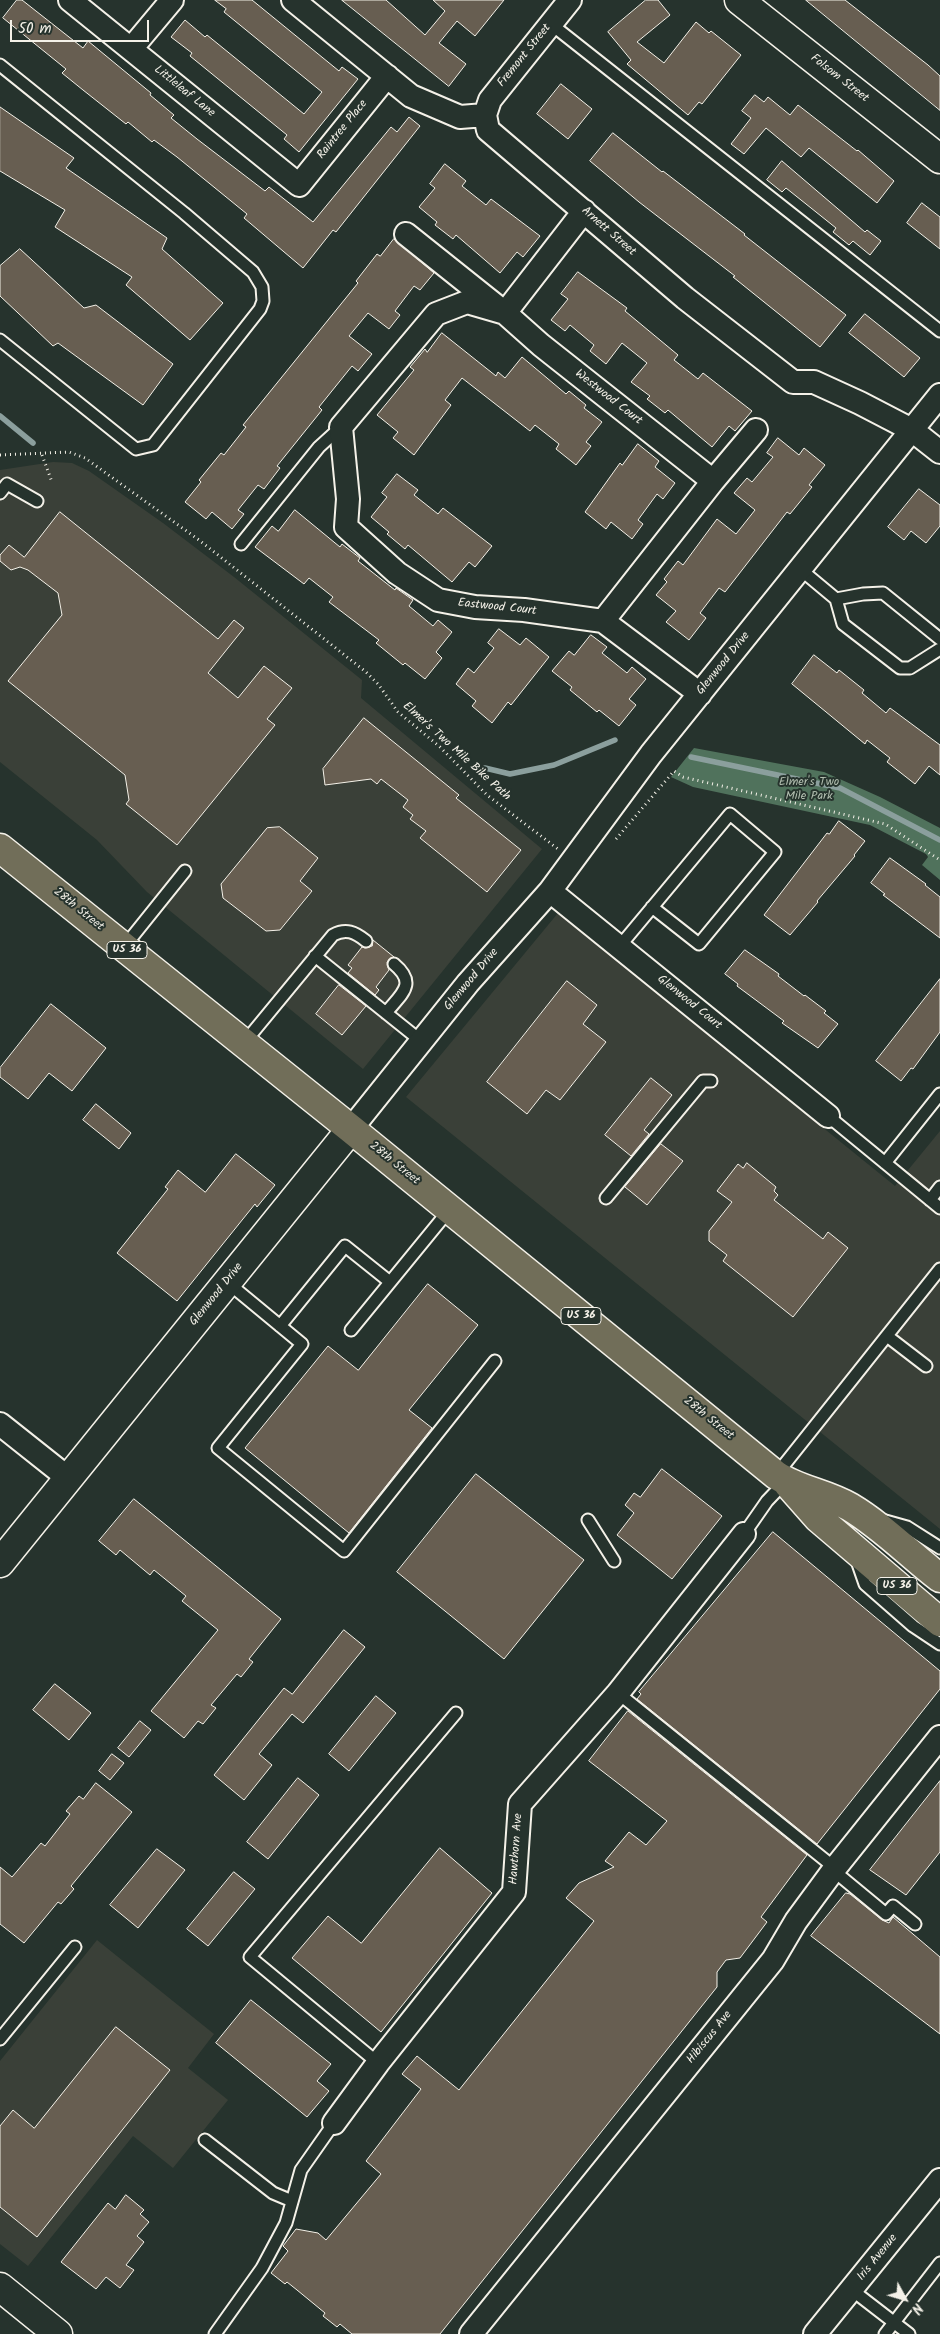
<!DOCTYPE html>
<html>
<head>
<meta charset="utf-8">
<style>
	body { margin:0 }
	#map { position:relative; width:940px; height:2334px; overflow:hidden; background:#26332d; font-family:Kalam,sans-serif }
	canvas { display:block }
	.north { position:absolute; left:880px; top:2274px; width:50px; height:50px; -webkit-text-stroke:4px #26332d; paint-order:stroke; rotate:129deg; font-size:14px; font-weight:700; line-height:20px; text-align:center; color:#f4f1e8 }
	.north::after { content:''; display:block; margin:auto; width:18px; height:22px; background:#f4f1e8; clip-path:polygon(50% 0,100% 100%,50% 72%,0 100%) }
	.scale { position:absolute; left:10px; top:20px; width:139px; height:22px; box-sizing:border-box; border:2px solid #f4f1e8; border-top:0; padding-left:6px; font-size:15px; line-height:18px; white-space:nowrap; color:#f4f1e8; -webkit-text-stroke:4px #26332d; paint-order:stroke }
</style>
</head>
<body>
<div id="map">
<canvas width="940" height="2334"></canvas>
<div class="north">N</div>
<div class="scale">50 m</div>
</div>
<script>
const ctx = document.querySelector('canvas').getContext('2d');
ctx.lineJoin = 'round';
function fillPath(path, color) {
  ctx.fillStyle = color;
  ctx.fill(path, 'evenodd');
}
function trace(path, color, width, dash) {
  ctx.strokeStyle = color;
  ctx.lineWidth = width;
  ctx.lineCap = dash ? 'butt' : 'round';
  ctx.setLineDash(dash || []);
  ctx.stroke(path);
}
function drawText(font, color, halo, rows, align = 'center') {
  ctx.font = font + ' Kalam,sans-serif';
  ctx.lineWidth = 4;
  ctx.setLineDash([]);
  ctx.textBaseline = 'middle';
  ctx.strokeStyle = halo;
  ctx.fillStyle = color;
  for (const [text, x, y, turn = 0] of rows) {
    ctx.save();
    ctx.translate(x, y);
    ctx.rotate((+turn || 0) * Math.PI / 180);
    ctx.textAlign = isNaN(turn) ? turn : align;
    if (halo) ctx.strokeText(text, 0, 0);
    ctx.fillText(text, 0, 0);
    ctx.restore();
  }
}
fillPath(new Path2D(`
	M53 462 72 463 89 471 163 523 234 577 362 680 361 698 542 849 363 1069 147 892 97 840 0 762V470Z
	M558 913 895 1186 940 1131V1529L406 1097Z
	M97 1940 214 2034 188 2068 228 2100 173 2168 133 2136 28 2266 0 2244V2061Z`), '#3a4038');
fillPath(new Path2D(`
	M694 748 824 772 880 797 940 828V880L922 865 928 857 926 854 870 825 693 787 671 777Z`), '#50725c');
trace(new Path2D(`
	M0 416 33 443
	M691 757 840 788 940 840
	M485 768 510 774 554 765 615 740`), '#8b9f9d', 5.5);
const building = new Path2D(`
	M17 0H22L83 48 88 41 151 93 150 95 174 115 171 118 197 139 265 191 269 187 313 222 391 127 397 132 409 117 420 126 336 232 333 230 303 268 244 218 247 214 177 157 154 140 152 142 128 122 126 124 83 90 62 73 66 69 3 18Z
	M215 0H252L339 71 342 67 358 79 299 152 284 139 287 135 190 56 192 53 171 37 185 20 205 37 207 35 304 114 322 92 224 12 226 9Z
	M342 0H386L425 35 445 11 433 0H504L475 36 457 21 439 43 466 64 449 86Z
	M646 0H658L670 15 637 42 664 63 696 22 709 33 711 31 741 55 702 104 699 102 688 115 627 64 631 60 608 32Z
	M806 0H845L928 65 940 76V110Z
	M561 84 592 109 568 139 537 114Z
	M755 95 764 102 768 97 790 115 798 105 857 151 858 150 894 181 877 203 809 148 801 157 766 128 744 154 731 144 751 118 742 111Z
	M0 107 74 158 66 168 167 238 162 249 223 303 190 340 126 285 132 277 55 227 65 210 0 171Z
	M613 133 662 172 663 171 745 234 744 235 846 315 820 347 733 277 735 276 639 202 590 161Z
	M782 161 865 232 867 230 881 241 870 255 853 241 849 245 833 232 836 228 786 188 782 192 767 180Z
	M445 164 466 181 462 186 486 205 491 199 540 236 523 257 517 252 500 273 456 235 453 239 435 225 437 222 419 207 435 188 430 184Z
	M922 203 940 217V249L907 223Z
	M394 239 434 273 420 290 414 286 395 311 400 315 389 329 368 313 349 336 372 354 358 371 352 366 319 407 322 410 277 466 280 468 264 489 258 485 238 510 244 514 232 529 212 512 206 519 185 502 201 482 199 480 221 453 224 455 246 427 243 425 358 283 356 281 377 254 380 256Z
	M20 249 84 308 96 305 173 364 143 405 58 343 53 346 0 296V266Z
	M578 272 627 308 625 311 678 355 674 360 698 379 703 373 752 411 735 431 729 426 712 447 668 410 665 413 647 399 650 396 631 382 647 363 622 343 606 364 590 351 594 345 570 325 565 331 551 320 568 299 561 294Z
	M865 314 920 358 904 377 849 333Z
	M442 333 496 376 498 372 505 378 522 357 566 394 569 391 586 405 584 408 602 422 586 442 591 446 576 465 556 449 559 444 535 425 530 431 462 378 445 400 451 405 414 455 393 438 398 432 377 415 414 370 410 367 425 349 427 352Z
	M778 438 799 455 804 448 825 465 809 485 812 487 790 514 787 512 725 592 719 588 700 613 706 618 689 640 666 622 676 611 656 595 667 582 664 579 678 561 683 565 717 519 736 534 755 510 734 493 747 478 752 482 773 457 767 453Z
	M638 444 659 461 655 467 675 483 663 499 657 494 638 520 643 524 632 539 611 522 606 529 585 512 620 463 622 465Z
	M397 474 418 490 414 495 438 514 443 508 492 546 475 567 469 562 452 582 408 545 405 549 387 534 389 532 371 517 387 497 382 493Z
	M919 489 940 505V526L926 543 911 531 904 540 888 527Z
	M295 510 340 547 342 544 360 558 358 561 395 590 396 588 413 600 409 606 433 626 438 620 452 632 436 652 442 658 425 679 405 663 403 665 376 643 379 640 329 602 333 597 309 578 304 584 255 547 272 526 278 531Z
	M60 512 218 639 234 620 244 628 208 673 238 698 264 666 292 688 267 719 275 725 177 845 126 804 129 800 125 775 8 681 62 615 58 593 28 570 20 567 11 570 0 561V555L9 545 24 557Z
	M499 629 520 645 526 638 549 657 511 705 508 702 492 723 472 706 476 701 456 684 468 668 474 673 494 648 488 643Z
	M591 635 607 647 602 653 627 673 632 667 646 679 629 699 636 705 619 726 599 710 597 712 570 690 572 687 552 671 569 651 574 655Z
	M814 655 837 673 839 670 864 690 862 693 886 713 890 708 940 745V775L929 766 915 784 887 762 890 758 867 740 865 744 792 684Z
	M364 718 459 795 456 798 521 850 487 892 420 838 426 831 410 819 413 815 403 807 408 800 381 779 377 784 371 779 325 785 323 769Z
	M839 821 865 841 854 855 855 856 817 901 818 902 790 935 764 915 827 833 829 834Z
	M280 827 318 858 300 881 312 891 280 930 266 931 223 898 221 884 267 828Z
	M890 858 926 884 925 885 940 897V938L883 895 885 894 871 883Z
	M373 940 394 957 387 962 389 970 376 987 379 990 375 995 348 973 352 968 348 965 362 947 365 948 372 946Z
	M745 950 779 974 778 976 804 996 805 995 826 1011 824 1013 838 1024 818 1048 782 1023 784 1021 737 986 738 984 725 974Z
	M940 979V1032L913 1069 911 1068 901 1081 876 1061Z
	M567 981 597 1005 583 1024 606 1042 560 1100 546 1090 527 1114 487 1082Z
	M339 985 366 1006 342 1035 316 1014Z
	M51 1004 106 1048 72 1091 49 1073 28 1099 0 1077V1068Z
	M651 1078 672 1095 644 1130 649 1134 631 1156 605 1135Z
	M96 1104 131 1133 119 1149 83 1120Z
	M661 1144 683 1161 647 1205 625 1187Z
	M236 1154 275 1185 257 1207 255 1204 177 1301 117 1253 168 1189 165 1187 178 1170 205 1192Z
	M747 1163 776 1187 774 1191 778 1195 774 1200 823 1239 828 1232 848 1248 793 1317 723 1261 727 1255 709 1241V1231L732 1202 717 1191 738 1164 743 1168Z
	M428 1284 478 1325 409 1410 432 1428 349 1533 245 1448 328 1346 358 1370Z
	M662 1469 722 1516 672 1579 617 1535 634 1513 625 1505 634 1493 640 1497Z
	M476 1474 584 1560 504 1659 397 1572Z
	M134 1499 281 1619 249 1659 253 1662 241 1677 237 1674 211 1705 216 1708 203 1724 198 1721 184 1738 151 1711 218 1630 182 1601 186 1596 154 1570 150 1575 120 1550 116 1555 99 1541Z
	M773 1532 940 1671V1689L817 1844 637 1699 641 1694 639 1692Z
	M344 1630 365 1647 303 1723 292 1714 259 1754 272 1765 244 1800 214 1775 284 1688 292 1694Z
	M55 1684 91 1713 69 1740 33 1710Z
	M376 1696 396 1713 349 1771 329 1754Z
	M628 1711 807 1855 761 1917 767 1922 740 1958 726 1960 717 1972V1987L440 2334H352L340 2324 337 2327 323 2316 325 2313 297 2290 287 2282 285 2284 271 2273 288 2251 283 2246 296 2229 318 2233 326 2240 381 2174 366 2161 421 2089 402 2074 417 2056 459 2090 594 1921 566 1898 579 1883 614 1867 605 1861 629 1832 646 1845 667 1821 589 1761Z
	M140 1721 151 1730 129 1757 118 1748Z
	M112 1754 124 1763 110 1780 99 1771Z
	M298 1778 319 1795 268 1859 247 1842Z
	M940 1781V1852L906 1895 870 1870Z
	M96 1783 132 1812 71 1886 74 1889 61 1904 58 1902 24 1943 0 1924V1867L12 1877 41 1843 45 1846 70 1814 66 1811 79 1796 83 1799Z
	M440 1848 492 1893 381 2032 292 1958 328 1916 361 1943Z
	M157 1849 185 1870 138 1928 110 1905Z
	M234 1872 255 1889 208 1946 187 1929Z
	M846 1893 850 1894 882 1920 889 1923 893 1917 940 1957V2034L811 1936Z
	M251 2000 331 2064 317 2081 329 2091 307 2117 216 2043Z
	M116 2027 170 2070 37 2237 0 2207V2126L13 2110 34 2128Z
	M126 2195 144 2210 140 2214 149 2222 137 2236 144 2242 126 2265 134 2270 120 2288 106 2277 96 2289 61 2262 108 2203 115 2209Z`);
fillPath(building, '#675e51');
trace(building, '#f4f1e8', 1);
const service = new Path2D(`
	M551 24 940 331
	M0 65 184 213 253 272 262 287 263 301 260 309 153 445 136 449 0 340
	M0 493 7 484 37 501
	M241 544 319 447 341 427
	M800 569 836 599 843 624 900 668H910L940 649
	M836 599 863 594 883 593 940 639
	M124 947 185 871
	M619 947 730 814 775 852 699 944 652 907
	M315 956 421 1041
	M386 1013C401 994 418 984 394 964
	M244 1043 333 935C346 928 355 932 366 941
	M828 1116 940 1208
	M885 1163 940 1094
	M606 1198 703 1081H711
	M930 1200 940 1187
	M227 1282 302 1344 218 1448 344 1551 495 1361
	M280 1326 345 1246 390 1282
	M351 1330 450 1209
	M887 1336 926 1366
	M776 1475 940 1269
	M588 1520 614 1561
	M882 1520 907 1527 940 1548
	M744 1534 767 1501 786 1481
	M856 1558 865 1584 913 1626 940 1644
	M618 1693 835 1868
	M834 1871 886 1914 893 1906 915 1924
	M0 2039 75 1947
	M378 2063 250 1957 456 1713
	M205 2140 273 2193 292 2201
	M852 2290 909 2334
	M215 2334 262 2268 286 2223 301 2170 334 2123
	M885 2334 940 2263`);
const minor = new Path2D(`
	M70 0 299 185 387 76
	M293 0 411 96 460 117 485 115 488 130 685 298 793 382H814L860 403 912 430 940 452
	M131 49 172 0
	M485 115 490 100 570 0
	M406 234 505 313 541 345 713 481 756 430
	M505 313 467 302 436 314 341 427 348 499 346 527 397 573 438 600 475 607 524 610 603 621 700 694
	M505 313 584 211
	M603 621 713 481
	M550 891 828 1116
	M351 1129 468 983 550 891 651 754 940 395
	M0 1424 68 1478
	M334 2123 378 2063 514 1892 520 1804 618 1693 744 1534
	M471 2334 773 1960 796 1921 835 1868 940 1737
	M815 2334 940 2180`);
const tertiary = new Path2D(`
	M0 1563 351 1129`);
const secondary = new Path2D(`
	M739 0 940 159
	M0 2287 58 2334`);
const trunk = new Path2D(`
	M0 848 351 1129 776 1475C798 1490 826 1493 850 1507 882 1526 910 1555 940 1578
	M788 1484 818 1518 940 1622`);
trace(service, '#f4f1e8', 15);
trace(minor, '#f4f1e8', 26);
trace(tertiary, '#f4f1e8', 31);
trace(secondary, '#f4f1e8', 31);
trace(trunk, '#f4f1e8', 31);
trace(new Path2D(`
	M0 455 69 452 85 458 199 540 366 672 378 684 398 712 440 747 487 795 558 849
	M42 455 52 482
	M616 839 674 771 683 777 885 824 940 860`), '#f4f1e8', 3, [1, 4]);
trace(service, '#26332d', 11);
trace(minor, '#26332d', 22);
trace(tertiary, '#26332d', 28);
trace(secondary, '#26332d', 28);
trace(trunk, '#716e59', 28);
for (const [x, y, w] of [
	[127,950,40],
	[581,1316,40],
	[897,1586,40]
]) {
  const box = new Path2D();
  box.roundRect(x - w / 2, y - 8.5, w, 17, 4);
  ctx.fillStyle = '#26332d';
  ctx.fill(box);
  trace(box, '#f4f1e8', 1);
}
drawText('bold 11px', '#f4f1e8', null, [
	["US 36",127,950],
	["US 36",581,1316],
	["US 36",897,1586]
]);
drawText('12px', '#f4f1e8', '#26332d', [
	["Fremont Street",525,56,-51],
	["Folsom Street",839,79,38],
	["Littleleaf Lane",184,92,39],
	["Raintree Place",343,130,-51],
	["Arnett Street",608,232,41],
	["Westwood Court",608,398,38],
	["Eastwood Court",497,608,6],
	["Glenwood Drive",724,664,-51],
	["Elmer's Two Mile Bike Path",456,752,42],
	["28th Street",78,910,39],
	["Glenwood Drive",472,980,-50],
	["Glenwood Court",689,1003,39],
	["28th Street",394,1164,39],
	["Glenwood Drive",217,1295,-51],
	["28th Street",708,1419,39],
	["Hawthorn Ave",517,1849,-86],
	["Hibiscus Ave",710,2038,-51],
	["Iris Avenue",878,2258,-51]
]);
drawText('12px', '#b2beb0', '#26332d', [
	["Elmer's Two",809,783],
	["Mile Park",809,797]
]);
</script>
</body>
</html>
